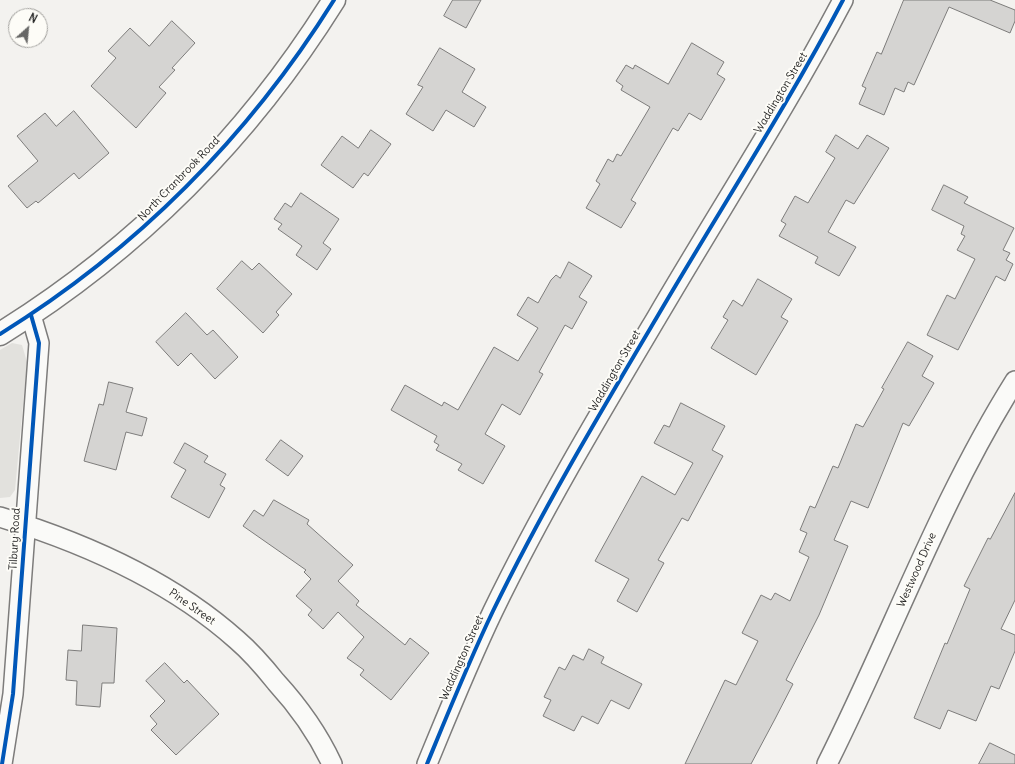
<!DOCTYPE html>
<html>
<head>
<meta charset="utf-8">
<style>
	body { margin:0 }
	#map { position:relative; width:1015px; height:764px; overflow:hidden; background:#f3f2ef; font-family:Delius,sans-serif }
	canvas { display:block }
	.north { position:absolute; left:8px; top:8px; width:40px; height:40px; box-sizing:border-box; background:#fdfcf7; border:1px solid #a3a29f; border-radius:50%; rotate:27deg; font-size:11px; font-weight:700; line-height:16px; text-align:center; color:#1c1c1c }
	.north::after { content:''; display:block; margin:auto; width:14px; height:18px; background:#676766; clip-path:polygon(50% 0,100% 100%,50% 72%,0 100%) }
</style>
</head>
<body>
<div id="map">
<canvas width="1015" height="764"></canvas>
<div class="north">N</div>
</div>
<script>
const ctx = document.querySelector('canvas').getContext('2d');
ctx.lineJoin = 'round';
function fillPath(path, color) {
  ctx.fillStyle = color;
  ctx.fill(path, 'evenodd');
}
function trace(path, color, width, dash) {
  ctx.strokeStyle = color;
  ctx.lineWidth = width;
  ctx.lineCap = dash ? 'butt' : 'round';
  ctx.setLineDash(dash || []);
  ctx.stroke(path);
}
function drawText(font, color, halo, rows, align = 'center') {
  ctx.font = font + ' Delius,sans-serif';
  ctx.lineWidth = 4;
  ctx.setLineDash([]);
  ctx.textBaseline = 'middle';
  ctx.strokeStyle = halo;
  ctx.fillStyle = color;
  for (const [text, x, y, turn = 0] of rows) {
    ctx.save();
    ctx.translate(x, y);
    ctx.rotate((+turn || 0) * Math.PI / 180);
    ctx.textAlign = isNaN(turn) ? turn : align;
    if (halo) ctx.strokeText(text, 0, 0);
    ctx.fillText(text, 0, 0);
    ctx.restore();
  }
}
fillPath(new Path2D(`
	M12 343 22 345 27 362 15 490 10 497 0 498V350Z`), '#e2e1dd');
const building = new Path2D(`
	M453 0H481L466 28 444 16Z
	M904 0H990L1015 10V21L1010 33 949 7 914 85 908 82 904 92 895 88 884 115 859 104 866 88 862 86 877 52 881 54Z
	M172 21 195 43 172 68 175 70 159 87 166 93 136 128 91 86 116 58 108 51 130 28 149 46Z
	M692 43 724 62 717 74 725 79 701 120 689 113 678 131 673 128 631 200 636 203 621 228 586 208 600 184 596 181 608 159 613 162 617 154 621 156 650 107 621 90 623 86 616 81 626 65 633 69 635 65 668 84Z
	M440 48 475 69 462 92 486 107 474 127 446 110 433 131 406 114 423 87 418 85Z
	M74 111 109 153 79 179 74 173 38 203 36 201 27 208 8 186 38 161 17 136 45 113 56 126Z
	M371 130 391 144 368 176 364 173 353 188 321 165 342 136 358 148Z
	M836 135 858 149 867 135 889 148 854 204 846 200 828 232 856 247 839 276 815 263 818 257 779 236 786 224 781 221 795 196 808 203 835 158 826 152Z
	M944 185 968 197 964 203 1014 228 1003 250 1010 253 1006 260 1013 264 1005 281 996 276 958 350 927 335 947 295 955 299 975 259 957 250 965 236 961 234 964 226 932 210Z
	M301 193 339 219 323 243 331 249 317 270 296 255 302 246 278 229 282 224 274 219 285 203 291 207Z
	M242 261 252 270 259 263 292 294 276 312 279 315 263 333 217 289Z
	M569 262 592 276 579 297 587 302 572 329 565 325 539 372 543 374 520 415 502 404 485 434 505 446 483 484 458 470 462 464 436 450 439 445 434 442 437 436 391 410 405 385 442 406 444 402 458 410 494 347 518 361 538 328 517 315 528 297 538 303 551 280 556 275 560 278Z
	M758 279 792 299 781 317 788 321 756 375 711 348 728 320 723 317 733 300 742 306Z
	M186 313 207 335 213 330 238 357 215 379 191 353 178 366 156 342Z
	M908 342 933 356 922 376 934 383 909 426 903 423 868 508 851 501 834 540 848 546 819 615 786 680 793 684 775 719 751 764H685L725 680 736 685 758 641 742 633 761 595 771 600 775 593 790 601 809 557 799 552 807 533 800 530 810 506 815 508 833 466 838 468 856 424 863 427 884 389 882 388Z
	M109 382 133 388 126 412 147 418 142 436 126 432 116 470 84 461 99 404 103 405Z
	M681 403 725 426 712 450 723 456 688 521 682 518 658 560 664 563 637 612 617 601 629 579 595 561 642 476 675 495 693 463 654 443 664 425 669 427Z
	M281 440 303 456 288 476 266 460Z
	M185 443 208 456 204 462 226 474 220 485 225 488 209 518 171 497 186 470 174 463Z
	M1015 493V600L1001 629 1015 635V651L999 689 991 686 976 721 948 710 940 729 914 718 945 643 947 644 970 589 964 586 988 538 990 539Z
	M274 500 309 520 307 524 353 565 338 581 359 601 356 605 405 645 410 638 429 653 391 700 360 675 364 670 347 658 364 637 338 612 323 629 308 615 312 610 296 596 311 579 304 572 306 570 243 526 254 510 263 516Z
	M83 625 117 628 114 683H102L100 707 76 705 77 681 66 680 68 650 81 651Z
	M589 649 604 657 601 663 642 684 629 709 611 700 598 724 582 716 574 731 543 716 551 700 544 697 559 667 565 670 573 655 583 660Z
	M165 663 184 683 187 680 219 714 176 755 151 730 157 724 150 716 165 701 146 681Z
	M990 743 1015 755V764H979Z`);
fillPath(building, '#d5d4d2');
trace(building, '#7d7c7b', 1);
const street = new Path2D(`
	M0 517C85 543 170 580 237 640 251 652 264 667 276 682 298 706 318 734 332 764
	M2 764 13 694 39 343 31 315
	M427 764C448 713 469 661 493 611 542 510 600 413 657 317 719 211 786 108 843 0
	M827 764C891 637 939 502 1015 381`);
const secondary = new Path2D(`
	M0 334C137 249 249 136 334 0`);
trace(street, '#7d7c7b', 22);
trace(secondary, '#7d7c7b', 25);
trace(street, '#fafaf8', 19);
trace(secondary, '#fafaf8', 22);
trace(new Path2D(`
	M0 334C137 249 249 136 334 0
	M2 764 13 694 39 343 31 315
	M427 764C448 713 469 661 493 611 542 510 600 413 657 317 719 211 786 108 843 0`), '#0057b8', 4);
drawText('11px', '#1c1c1c', '#fdfcf7', [
	["Waddington Street",781,93,-59],
	["North Cranbrook Road",179,179,-46],
	["Waddington Street",615,371,-60],
	["Tilbury Road",15,539,-87],
	["Westwood Drive",917,570,-66],
	["Pine Street",192,607,35],
	["Waddington Street",462,658,-66]
]);
</script>
</body>
</html>
